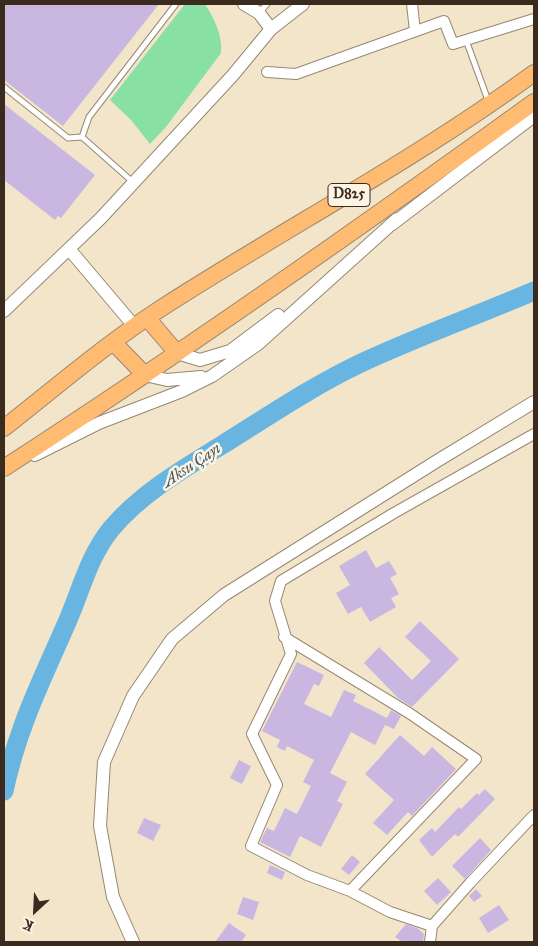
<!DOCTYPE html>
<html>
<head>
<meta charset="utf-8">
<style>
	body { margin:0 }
	#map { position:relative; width:538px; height:946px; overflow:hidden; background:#f2e5c9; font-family:"IM FELL Great Primer",serif }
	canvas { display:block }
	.frame { position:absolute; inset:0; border:5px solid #3b2a1e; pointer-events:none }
	.north { position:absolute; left:10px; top:886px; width:50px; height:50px; -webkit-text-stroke:4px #fcf5e5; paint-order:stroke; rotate:205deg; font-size:14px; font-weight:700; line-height:20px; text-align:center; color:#3b2a1e }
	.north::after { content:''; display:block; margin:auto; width:18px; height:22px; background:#3b2a1e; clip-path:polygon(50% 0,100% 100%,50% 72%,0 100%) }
</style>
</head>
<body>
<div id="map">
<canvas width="538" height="946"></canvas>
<div class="frame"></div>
<div class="north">K</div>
</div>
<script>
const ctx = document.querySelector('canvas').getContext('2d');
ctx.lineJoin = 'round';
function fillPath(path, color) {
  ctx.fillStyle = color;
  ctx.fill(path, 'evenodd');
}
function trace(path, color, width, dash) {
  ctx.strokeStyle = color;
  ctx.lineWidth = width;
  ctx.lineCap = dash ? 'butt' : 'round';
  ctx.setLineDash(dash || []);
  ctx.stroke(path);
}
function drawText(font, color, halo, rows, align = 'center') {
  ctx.font = font + ' "IM FELL Great Primer",serif';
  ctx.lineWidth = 5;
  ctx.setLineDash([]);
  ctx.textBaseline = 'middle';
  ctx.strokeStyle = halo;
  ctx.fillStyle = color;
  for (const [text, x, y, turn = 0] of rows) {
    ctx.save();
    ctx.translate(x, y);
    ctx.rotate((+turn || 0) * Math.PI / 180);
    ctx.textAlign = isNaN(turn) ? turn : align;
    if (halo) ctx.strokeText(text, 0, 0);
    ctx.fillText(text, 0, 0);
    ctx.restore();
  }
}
fillPath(new Path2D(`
	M185 4H205C214 18 223 36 221 53L166 127 150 144 131 120 110 100Z`), '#88e0a4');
trace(new Path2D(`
	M4 791C18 726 42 680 68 620 81 590 89 556 111 529 140 494 183 469 222 445 267 417 311 387 359 364 416 337 476 316 534 291`), '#69b5e2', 19);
fillPath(new Path2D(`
	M4 4H159L63 126 4 80Z
	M4 104 95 175 61 218 58 216 55 220 4 180Z
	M366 550 376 568 389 561 397 574 390 578 399 594 391 598 396 607 370 622 361 607 348 614 336 593 350 585 339 566Z
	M420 621 459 659 412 707 398 698 364 663 379 647 412 680 431 661 405 637Z
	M297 662 324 675 319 686 314 684 304 704 331 717 344 690 356 695 353 701 387 718 391 710 401 716 394 729 385 725 375 745 351 732 330 773 347 782 337 801 343 804 321 847 300 836 290 857 260 842 267 828 274 831 285 808 297 814 311 786 303 782 314 760 287 746 285 751 277 747 280 740 262 731Z
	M400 735 424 756 432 747 456 769 412 816 408 812 387 835 373 823 394 800 365 774Z
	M239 760 251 766 242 784 230 778Z
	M485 789 495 799 458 837 455 834 432 857 419 840 432 828 435 832 459 807 461 809 477 793 479 795Z
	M144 818 161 825 153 841 137 833Z
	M480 838 491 850 465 879 452 866Z
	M352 855 360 862 349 875 341 869Z
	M270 865 285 872 282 880 267 873Z
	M438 878 451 892 437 905 424 891Z
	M476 889 482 896 474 902 469 896Z
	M243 897 259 902 253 920 237 914Z
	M499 905 509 920 488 933 479 918Z
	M229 923 246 935 241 942H215Z
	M406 924 417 928 424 934 423 942H402L395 937Z`), '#c9b7e1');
const service = new Path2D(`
	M259 13 267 4
	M466 40 489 103
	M4 87 68 138 82 137 134 183
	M82 137 89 117 176 4`);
const minor = new Path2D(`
	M412 4 415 31
	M267 72 296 74 444 21 453 44 534 19
	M284 637 409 713 476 759 350 891
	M432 926 390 912 350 891 307 875 251 846 277 785 252 734 291 654 275 601 281 581 394 513 534 434
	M430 942 432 926 470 883 534 815`);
const tertiary = new Path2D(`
	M244 4 259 13 271 29
	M391 225 534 116
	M69 249 135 327
	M4 311 101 218 233 75 271 29 303 4
	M177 353 200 360 230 351 278 315
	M145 375 167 380 201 377
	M35 455 99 423 182 391 212 376 258 344 397 219
	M133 942 113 897 100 826 104 762 133 696 172 639 224 595 437 461 534 402`);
const trunk = new Path2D(`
	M147 318 177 353
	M114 343 145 375
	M4 428C55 388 106 344 160 309 284 229 415 160 534 73
	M4 468C184 351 360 228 534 102`);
trace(service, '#968874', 7);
trace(minor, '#968874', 12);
trace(tertiary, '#968874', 14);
trace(trunk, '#968874', 18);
trace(service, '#fff', 5);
trace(minor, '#fff', 10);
trace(tertiary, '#fff', 12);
trace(trunk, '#ffbb71', 16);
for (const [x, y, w] of [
	[349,195,42]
]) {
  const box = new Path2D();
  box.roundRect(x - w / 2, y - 11.5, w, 23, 4);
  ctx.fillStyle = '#fcf5e5';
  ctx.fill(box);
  trace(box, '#3b2a1e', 1);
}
drawText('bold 14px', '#3b2a1e', null, [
	["D825",349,195]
]);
drawText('italic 16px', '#495459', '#fcf5e5', [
	["Aksu Çayı",192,466,-34]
]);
</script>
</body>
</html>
